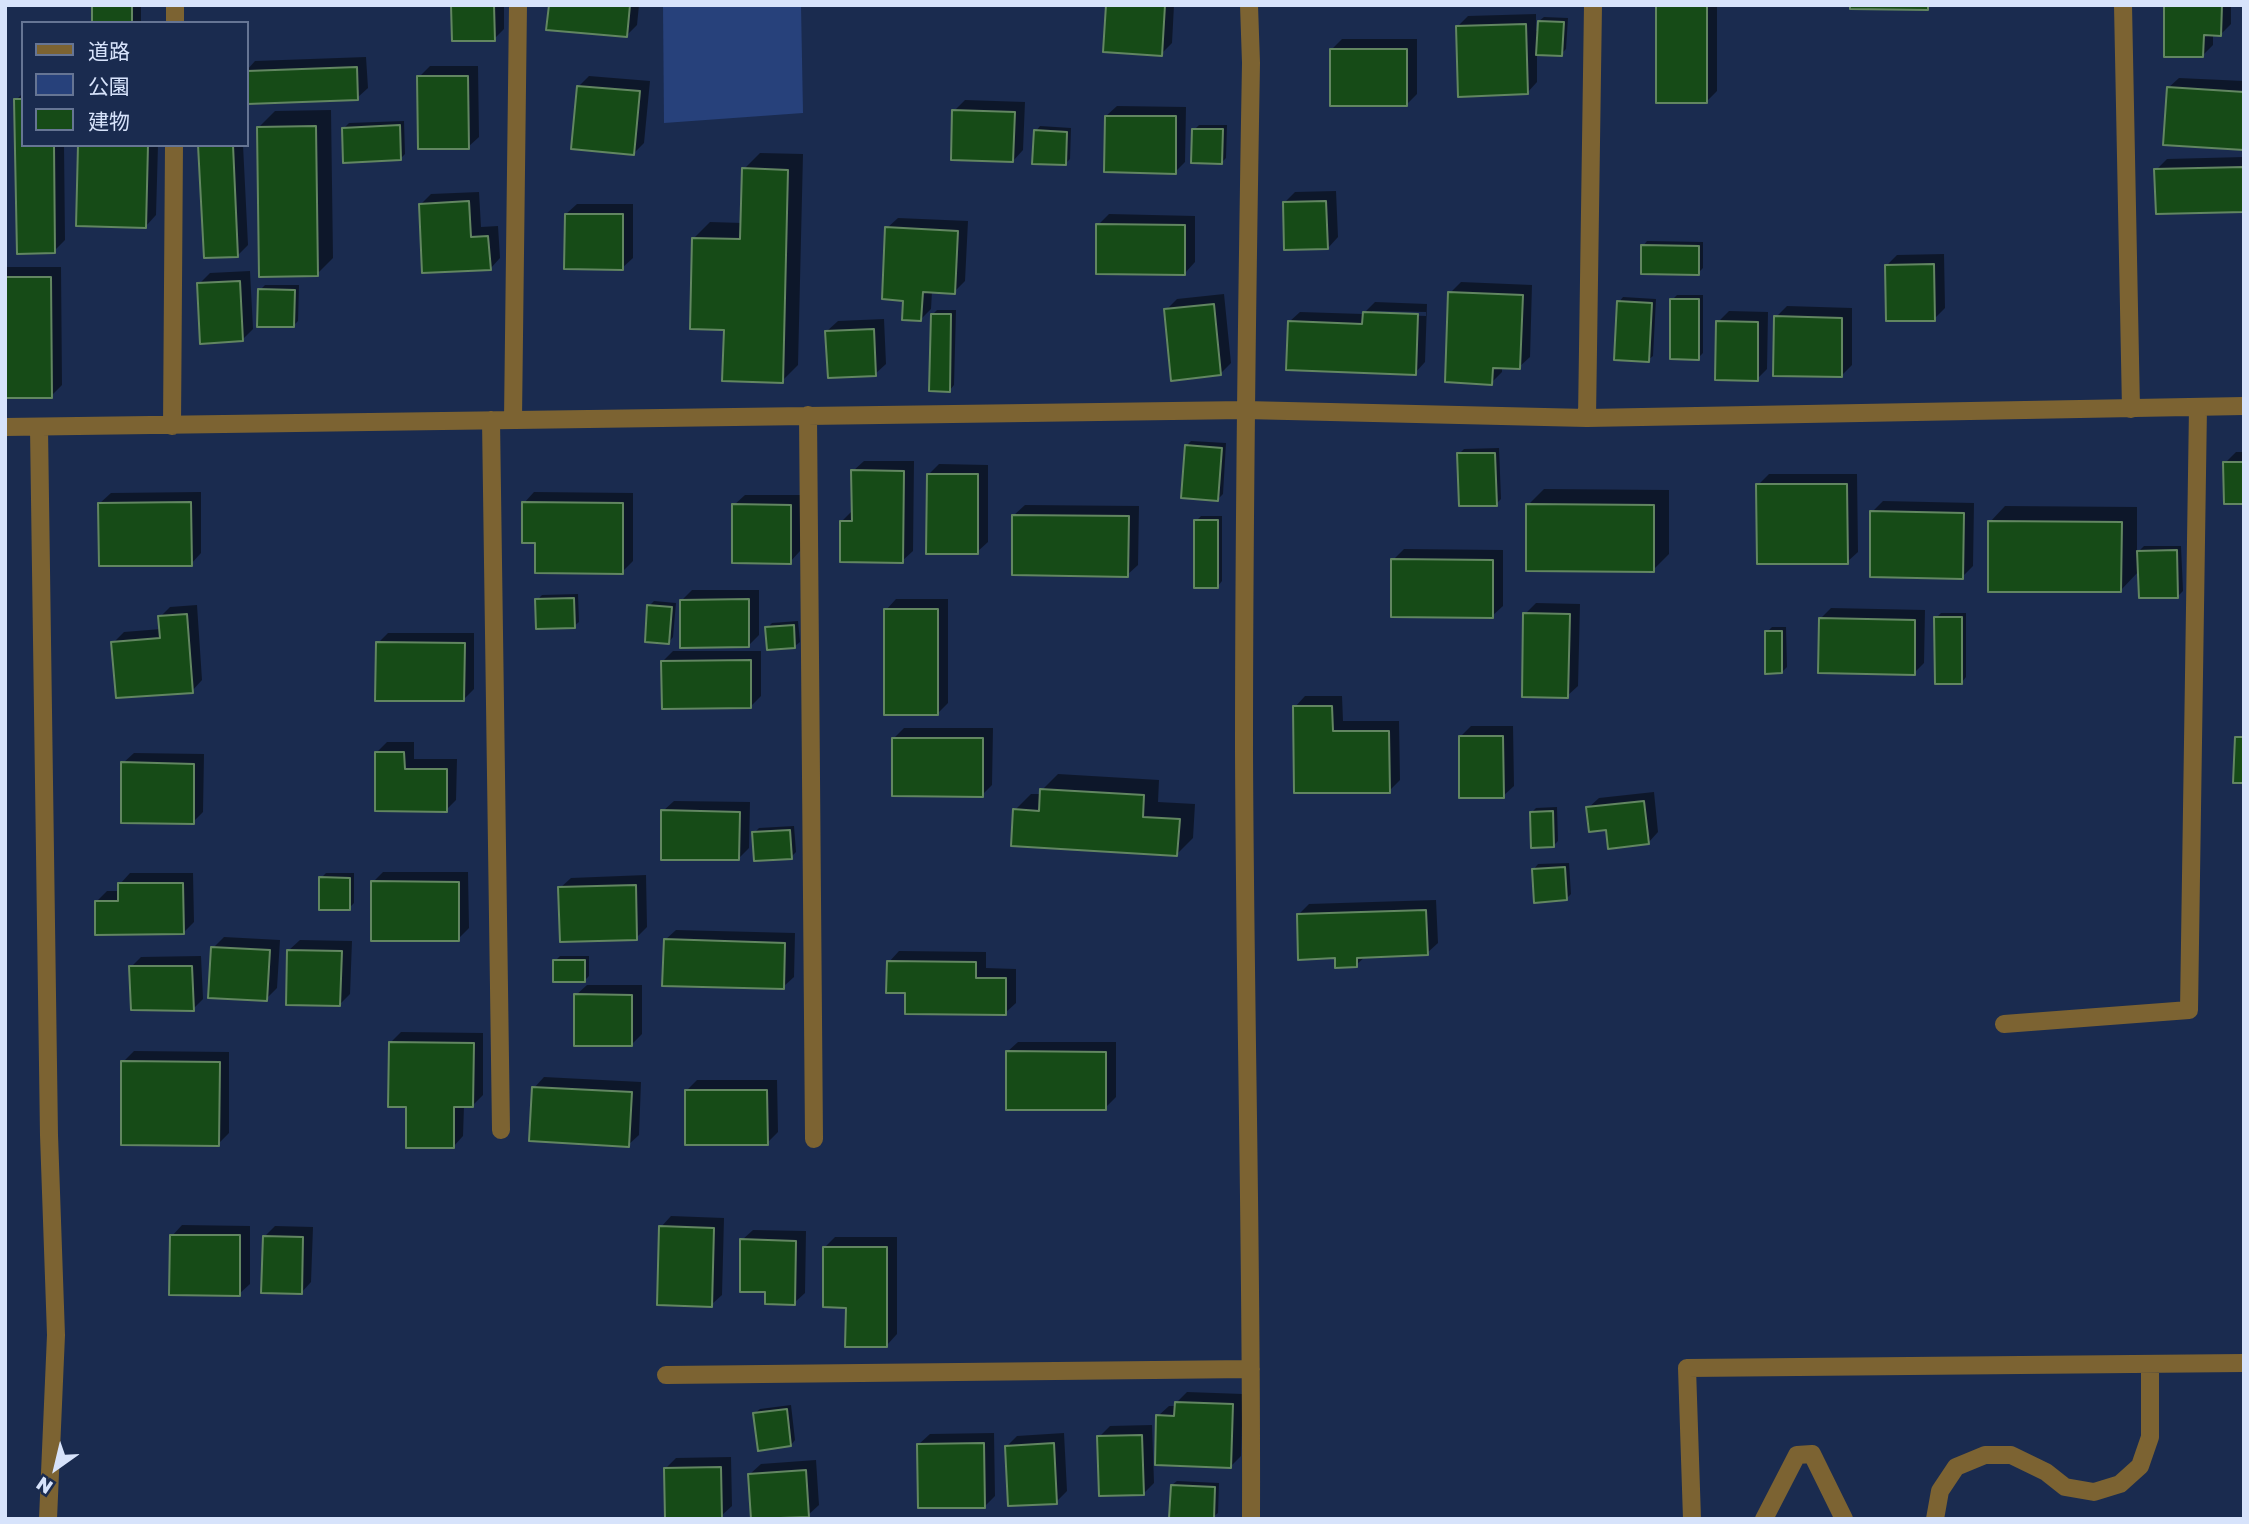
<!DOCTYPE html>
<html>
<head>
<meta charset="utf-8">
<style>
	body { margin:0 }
	#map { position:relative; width:2249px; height:1524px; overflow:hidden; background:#1a2b4f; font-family:"Golos Text","Noto Sans JP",sans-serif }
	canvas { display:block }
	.frame { position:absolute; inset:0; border:7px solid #d7e3fb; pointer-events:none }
	.legend { position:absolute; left:21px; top:21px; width:228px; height:126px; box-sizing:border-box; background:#1a2b4f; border:2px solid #667594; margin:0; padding:9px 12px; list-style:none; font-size:21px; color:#d7e3fb }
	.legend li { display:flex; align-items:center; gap:14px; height:35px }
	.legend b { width:35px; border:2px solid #667594 }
	.north { position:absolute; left:21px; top:1433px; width:70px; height:70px; -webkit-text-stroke:5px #1a2b4f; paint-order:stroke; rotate:214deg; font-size:19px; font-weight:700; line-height:28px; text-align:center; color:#d7e3fb }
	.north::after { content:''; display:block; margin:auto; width:24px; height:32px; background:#d7e3fb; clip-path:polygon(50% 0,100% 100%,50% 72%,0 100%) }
</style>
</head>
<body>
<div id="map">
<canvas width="2249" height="1524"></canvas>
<div class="frame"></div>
<ul class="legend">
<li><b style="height:9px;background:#7c6332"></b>道路</li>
<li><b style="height:19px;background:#27417b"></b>公園</li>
<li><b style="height:19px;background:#164b17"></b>建物</li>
</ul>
<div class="north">N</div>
</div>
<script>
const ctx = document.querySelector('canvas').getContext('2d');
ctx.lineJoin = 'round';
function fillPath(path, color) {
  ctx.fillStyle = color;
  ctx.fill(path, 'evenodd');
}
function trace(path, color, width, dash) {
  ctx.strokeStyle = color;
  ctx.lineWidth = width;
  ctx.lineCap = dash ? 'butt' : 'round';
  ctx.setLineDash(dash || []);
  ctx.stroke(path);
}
fillPath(new Path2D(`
	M663 5H801L803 113 664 123Z`), '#27417b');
fillPath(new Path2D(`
	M94 5H141V23H94Z
	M453 5H504V29L494 39Z
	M550 5H639L637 25 626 36Z
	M1108 5H1174L1172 43 1161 54Z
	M1657 5H1717V91L1707 101Z
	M2166 5H2231V24L2221 34H2213V45L2202 56Z
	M1536 14V31H1539V21L1544 17 1568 18 1566 49 1561 54 1537 53V82L1527 93 1457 27 1468 16Z
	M1342 39H1417V94L1407 104 1332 49Z
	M366 57 368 88 357 98 247 102V70L255 61Z
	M430 66H478L479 137 468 147 419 77Z
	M589 76 650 81 644 143 634 153 578 87Z
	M2179 78 2244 81V148L2168 88Z
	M23 93V145H64L65 240 54 251 18 252 16 100Z
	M965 100 1025 102 1023 150 1013 161 954 111Z
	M1117 106 1186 107 1185 162 1175 172 1106 116Z
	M331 110 333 258 317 274 259 127 275 111Z
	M404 121 405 154 400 159 344 128 349 123Z
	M1199 125H1227L1226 158 1221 163 1194 130Z
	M1040 126 1071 128 1070 159 1065 164 1036 131Z
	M80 145H158L156 215 146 226Z
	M200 145H243L248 245 238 255Z
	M760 153 803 154 798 365 782 381 725 328 694 238 710 222 743 223 744 169Z
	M2244 157V210L2156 170 2167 159Z
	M1336 191 1338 237 1328 248 1284 203 1295 192Z
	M479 192 481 227 498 226 500 258 490 269 421 204 431 194Z
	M577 204H633V258L622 268 566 214Z
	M1109 214 1195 216V262L1185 273 1098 225Z
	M898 218 968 221 965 281 954 292 932 291 931 309 921 319 905 299 887 228Z
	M1647 241 1703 242V268L1698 273 1643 246Z
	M1944 254 1945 308 1934 319 1887 265 1897 255Z
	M5 267H61L62 385 51 396H5Z
	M250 271 253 329 242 340 199 284 210 273Z
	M1461 282 1532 285 1530 357 1519 367H1502V372L1491 383 1450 293Z
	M265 285H299L298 321 293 326 260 290Z
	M1224 294 1231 363 1220 374 1166 310 1177 299Z
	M1677 295H1703V353L1698 358 1672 300Z
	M1623 297 1656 299 1653 356 1648 360 1619 302Z
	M1375 302 1427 304 1425 362 1415 373 1289 322 1300 312 1363 314ZM1372 311 1426 312V316L1372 314Z
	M1787 306 1852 308V365L1841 376 1776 317Z
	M937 310H956L954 385 950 390 932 315Z
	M1729 311 1768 312 1767 369 1757 379 1718 322Z
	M884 319 886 364 875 374 827 331 838 321Z
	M1191 441 1226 443 1223 494 1218 499 1186 446Z
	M1499 448 1501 499 1496 504 1459 454 1464 449Z
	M2236 452H2244V502L2225 463Z
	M864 461H914L913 551 902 561 842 521 852 511 853 471Z
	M939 464 988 465V542L977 552 928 475Z
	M1769 474H1857L1858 552 1847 562 1758 485Z
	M1544 489 1669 490V554L1653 570 1528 505Z
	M201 492V553L191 564 100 503 111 493Z
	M534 492 633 493V561L622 572 537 542 524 503Z
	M745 495H801L800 551 790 562 734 505Z
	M1883 501 1974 503 1973 566 1962 577 1872 512Z
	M1025 505 1139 506 1138 565 1127 575 1014 515Z
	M2005 506 2137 507V553L2144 546H2181L2183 591 2178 596 2139 571 2121 590 1990 522Z
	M1201 516H1222V581L1218 586 1196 521Z
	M1404 549 1503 550V606L1492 616 1393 560Z
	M692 590H759V635L748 646 682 600Z
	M578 594 579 622 574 626 537 600 542 595Z
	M896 599H948V703L938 713 886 610Z
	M654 601 676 603 673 637 669 642 649 606Z
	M1536 603 1580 604 1578 686 1567 696 1525 614Z
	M197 605 202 680 192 691 113 643 124 632 161 629 160 617 170 607Z
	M1831 608 1925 610 1924 663 1914 673 1820 619Z
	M1941 613H1966V677L1962 682 1936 618Z
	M798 621 800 642 795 646 767 628 772 623Z
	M1772 627H1786L1787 667 1782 672 1767 632Z
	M388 633H474V689L463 700 378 643Z
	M673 651H761V696L750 707 662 662Z
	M1305 696H1342L1343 721H1399L1400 780 1389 791 1295 707Z
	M1471 726H1513L1514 786 1503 796 1460 737Z
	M904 728H993L992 785 982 795 893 739Z
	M387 742H414V759H457L456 800 446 810 377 752Z
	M134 753 204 754 203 812 193 822 123 763Z
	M1058 774 1159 780 1158 802 1195 804 1193 838 1177 854 1015 810 1031 794H1042V790Z
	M1654 792 1658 832 1648 843 1608 828 1588 808 1599 798Z
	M674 801 750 802 749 848 738 859 663 811Z
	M1557 807 1558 841 1553 846 1531 813 1536 808Z
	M794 826 796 852 791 857 754 833 759 828Z
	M1569 863 1571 894 1566 899 1534 869 1538 864Z
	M383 872H468L469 928 458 939 373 882Z
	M130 873H193L194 922 183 933 96 902 107 891H120V884Z
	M326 873H354V903L349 908 321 878Z
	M646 875 647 927 636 938 560 888 571 878Z
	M1436 900 1438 943 1427 953 1366 956 1356 965 1337 957 1298 915 1309 904Z
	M676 930 795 933 794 977 783 987 665 940Z
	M224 937 280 940 277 988 266 999 213 948Z
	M300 940 352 941 350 994 340 1004 289 950Z
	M899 951 986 952V968L1016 969V1003L1005 1013 889 962Z
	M201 956 203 999 193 1009 131 967 141 957Z
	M560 956H589V976L584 981 555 961Z
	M587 985H642V1034L631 1045 576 995Z
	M401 1032 483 1033V1095L472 1106H464L463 1136 453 1147 408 1105 391 1042Z
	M1018 1042H1116V1097L1105 1108 1007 1052Z
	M134 1051 229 1052V1133L218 1144 123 1062Z
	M544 1077 641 1082 639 1135 628 1145 534 1088Z
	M697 1080H777L778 1132 767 1143 687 1090Z
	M671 1216 724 1218 722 1295 711 1305 661 1227Z
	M182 1225 250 1226V1284L239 1294 172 1236Z
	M275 1226 313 1227 311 1282 301 1293 264 1237Z
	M753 1230 806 1231 805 1293 794 1303 766 1291 742 1240Z
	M835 1237H897V1334L887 1345 847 1306 825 1247Z
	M1187 1392 1243 1394 1241 1456 1230 1467 1158 1416 1169 1406H1176V1403Z
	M791 1405 795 1440 791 1445 755 1413 760 1409Z
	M1152 1425 1154 1483 1143 1494 1099 1437 1110 1426Z
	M994 1433 995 1496 984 1507 919 1444 930 1434Z
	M1064 1433 1067 1491 1056 1502 1007 1446 1017 1436Z
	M731 1457 732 1506 721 1516 666 1468 676 1458Z
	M816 1460 819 1505 808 1515 750 1474 761 1464Z
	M1177 1481 1219 1483 1218 1513 1213 1517 1172 1485Z`), '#0007');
const building = new Path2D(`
	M92 5H132V23H92Z
	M451 5H494L495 41H452Z
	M549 5H630L627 37 546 30Z
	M1106 5H1165L1162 56 1103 52Z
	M1656 5H1707V103H1656Z
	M1850 5H1928V10L1850 9Z
	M2164 5H2222L2221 36 2204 35 2203 57H2164Z
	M1538 21 1564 22 1562 56 1536 55Z
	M1526 24 1528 94 1458 97 1456 26Z
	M1330 49H1407V106H1330Z
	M357 67 358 100 247 104V71Z
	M417 76H468L469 149H418Z
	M577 86 640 91 634 155 571 149Z
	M2167 87 2244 92V150L2163 145Z
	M14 99H23V145H54L55 253 17 254Z
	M952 110 1015 112 1013 162 951 160Z
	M1105 116H1176V174L1104 172Z
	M400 125 401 160 343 163 342 128Z
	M316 126 318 276 259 277 257 127Z
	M1192 129H1223L1222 164 1191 163Z
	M1034 130 1067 132 1066 165 1032 164Z
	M78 145H148L146 228 76 226Z
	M198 145H233L238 257 204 258Z
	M2244 167V212L2156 214 2154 169Z
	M742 168 788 170 783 383 722 381 724 330 690 329 692 238 740 239Z
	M469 201 471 237 488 236 491 270 422 273 419 204Z
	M1326 201 1328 249 1284 250 1283 202Z
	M565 214H623V270L564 269Z
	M1096 224 1185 225V275L1096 274Z
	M885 227 958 231 955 294 923 292 921 321 902 320 903 301 882 299Z
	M1641 245 1699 246V275L1641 274Z
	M1934 264 1935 321H1886L1885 265Z
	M5 277H51L52 398H5Z
	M240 281 243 341 200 344 197 283Z
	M258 289 295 290 294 327H257Z
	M1448 292 1523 295 1520 369 1493 368 1492 385 1445 382Z
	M1670 299H1699V360L1670 359Z
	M1617 301 1652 303 1649 362 1614 360Z
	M1214 304 1221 375 1171 381 1164 309Z
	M1363 312 1418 314 1416 375 1286 370 1288 321 1362 324Z
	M931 314H951L950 392 929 391Z
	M1774 316 1842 318V377L1773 376Z
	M1716 321 1758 322V381L1715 380Z
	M874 329 876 376 828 378 825 331Z
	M1185 445 1222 448 1218 501 1181 498Z
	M1457 453H1495L1497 506H1459Z
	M2223 462H2244V504H2224Z
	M851 470 904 471 903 563 840 562V521H852Z
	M927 474H978V554H926Z
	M1756 484H1847L1848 564H1757Z
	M191 502 192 566H99L98 503Z
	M522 502 623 503V574L535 573V543H522Z
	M732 504 791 505V564L732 563Z
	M1526 504 1654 505V572L1526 571Z
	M1870 511 1964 513 1963 579 1870 577Z
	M1012 515 1129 516 1128 577 1012 575Z
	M1194 520H1218V588H1194Z
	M1988 521 2122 522 2121 592H1988Z
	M2177 550 2178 598H2139L2137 551Z
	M1391 559 1493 560V618L1391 617Z
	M574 598 575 628 536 629 535 599Z
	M749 599V647L680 648V600Z
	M647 605 672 607 669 644 645 642Z
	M884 609H938V715H884Z
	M1523 613 1570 614 1568 698 1522 697Z
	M187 614 193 693 116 698 111 642 160 638 158 616Z
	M1934 617H1962V684H1935Z
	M1819 618 1915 620V675L1818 673Z
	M794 625 795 648 767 650 765 627Z
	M1765 631H1782V673L1765 674Z
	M376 642 465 643 464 701H375Z
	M751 660V708L662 709 661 661Z
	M1293 706H1332L1333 731H1389L1390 793H1294Z
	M1459 736H1503L1504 798H1459Z
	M2235 737H2244V783H2233Z
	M892 738H983V797L892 796Z
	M375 752H404L405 769H447V812L375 811Z
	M121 762 194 764V824L121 823Z
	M1040 789 1144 795 1143 817 1180 819 1177 856 1011 846 1013 809 1039 811Z
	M1644 801 1649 844 1608 849 1606 830 1589 832 1586 807Z
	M661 810 740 812 739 860H661Z
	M1553 811 1554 847 1531 848 1530 812Z
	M790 830 792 859 754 861 752 832Z
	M1565 867 1567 900 1534 903 1532 869Z
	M319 877 350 878V910H319Z
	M371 881 459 882V941H371Z
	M118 883H183L184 934 95 935V901H118Z
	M636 885 637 940 560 942 558 887Z
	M1426 910 1428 955 1357 958V967L1335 968V958L1298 960 1297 914Z
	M664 939 785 943 784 989 662 986Z
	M211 947 270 950 267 1001 208 998Z
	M287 950 342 951 340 1006 286 1005Z
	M553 960H585V982H553Z
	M887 961 976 962V978H1006V1015L905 1014V993H886Z
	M129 966H192L194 1011 131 1010Z
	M574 994 632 995V1046H574Z
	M389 1042 474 1043 473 1107H454V1148H406V1107H388Z
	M1006 1051 1106 1052V1110H1006Z
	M121 1061 220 1062 219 1146 121 1145Z
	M532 1087 632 1092 629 1147 529 1141Z
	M685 1090H767L768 1145H685Z
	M659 1226 714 1228 712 1307 657 1305Z
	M170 1235H240V1296L169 1295Z
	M263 1236 303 1237 302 1294 261 1293Z
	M740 1239 796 1241 795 1305 765 1304V1292H740Z
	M823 1247H887V1347H845L846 1308 823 1307Z
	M1175 1402 1233 1404 1231 1468 1155 1465 1156 1415 1174 1416Z
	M787 1409 791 1446 758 1451 753 1413Z
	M1142 1435 1144 1495 1099 1496 1097 1436Z
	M984 1443 985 1508H918L917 1444Z
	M1054 1443 1057 1504 1008 1506 1005 1446Z
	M721 1467 722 1518 665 1519 664 1468Z
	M806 1470 809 1517 751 1519 748 1474Z
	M1171 1485 1215 1487 1214 1519 1169 1518Z`);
fillPath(building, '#164b17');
trace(building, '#628661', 2);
trace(new Path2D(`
	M1249 5 1251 63C1247 292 1244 521 1244 751 1245 1007 1252 1263 1251 1519
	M2123 5 2131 409
	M175 23V5
	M808 415 814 1139
	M1587 418 1593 5
	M513 419 518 5
	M491 420 501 1130
	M172 426 174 145
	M5 427 1245 410 1587 418 2244 406
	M39 428 49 1135 56 1335 48 1519
	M2004 1024 2189 1010 2198 407
	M666 1375 1251 1369
	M1692 1519 1687 1368 2244 1363
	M1764 1519 1797 1455 1812 1454 1844 1519
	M1935 1519 1940 1491 1956 1467 1985 1455H2011L2046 1472 2065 1487 2094 1492 2120 1484 2140 1466 2150 1437V1364`), '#7c6332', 18);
</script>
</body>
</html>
